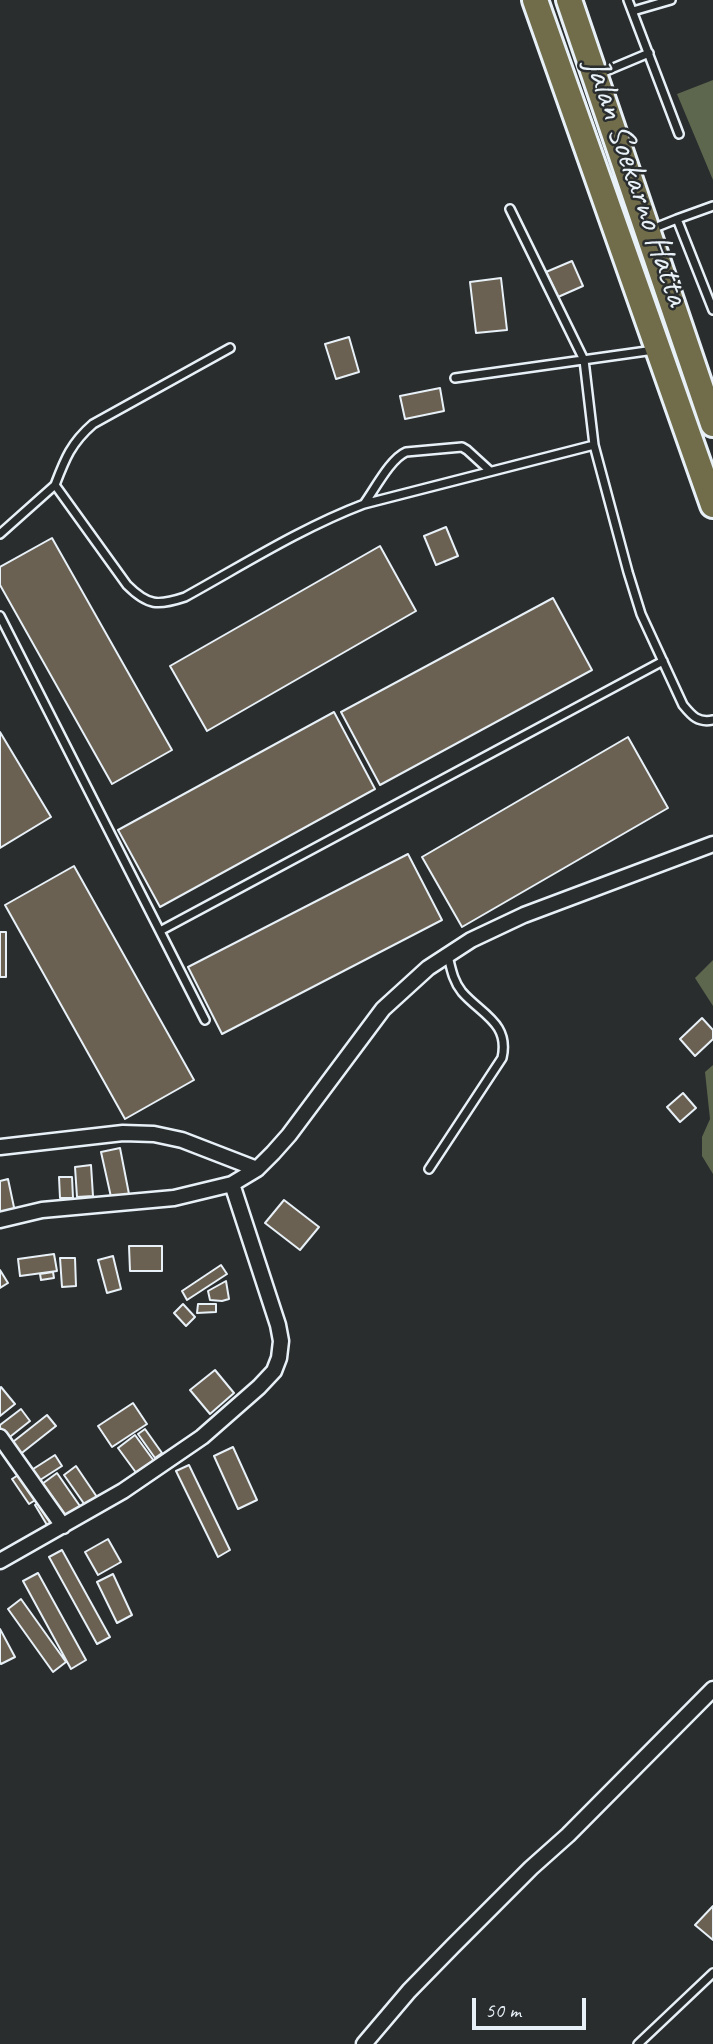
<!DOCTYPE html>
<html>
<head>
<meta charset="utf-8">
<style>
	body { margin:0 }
	#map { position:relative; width:713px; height:2044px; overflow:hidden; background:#2a2d2e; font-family:Caveat,sans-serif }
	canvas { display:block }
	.scale { position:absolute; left:472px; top:1998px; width:114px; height:32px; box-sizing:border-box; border:4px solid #e8f1f8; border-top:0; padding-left:9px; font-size:21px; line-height:24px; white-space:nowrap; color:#e8f1f8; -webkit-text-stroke:5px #2a2d2e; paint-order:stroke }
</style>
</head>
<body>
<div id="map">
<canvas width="713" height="2044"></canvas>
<div class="scale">50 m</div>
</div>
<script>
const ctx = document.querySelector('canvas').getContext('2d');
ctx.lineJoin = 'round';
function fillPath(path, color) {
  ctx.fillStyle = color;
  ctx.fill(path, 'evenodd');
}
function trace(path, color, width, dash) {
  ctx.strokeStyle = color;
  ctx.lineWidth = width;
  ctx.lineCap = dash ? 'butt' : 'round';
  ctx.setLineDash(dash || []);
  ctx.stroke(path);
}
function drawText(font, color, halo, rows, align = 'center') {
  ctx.font = font + ' Caveat,sans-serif';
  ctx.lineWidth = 5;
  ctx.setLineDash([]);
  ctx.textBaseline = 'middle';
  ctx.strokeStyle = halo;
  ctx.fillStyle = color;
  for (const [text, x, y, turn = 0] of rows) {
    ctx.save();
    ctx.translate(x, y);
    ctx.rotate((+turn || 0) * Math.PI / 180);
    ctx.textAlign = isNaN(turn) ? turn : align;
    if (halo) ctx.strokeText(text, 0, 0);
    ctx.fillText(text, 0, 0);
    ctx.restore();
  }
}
fillPath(new Path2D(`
	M713 80V180L677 94Z
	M713 960V1006L695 978Z
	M713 1065V1174L702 1156V1137L710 1119 705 1072Z`), '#5d674e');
const building = new Path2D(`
	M572 261 583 286 558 297 546 272Z
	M501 278 507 330 476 333 470 282Z
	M349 337 359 372 336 379 325 344Z
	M440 388 444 411 405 419 400 396Z
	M446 527 458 556 436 565 424 536Z
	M52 538 172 750 112 784 0 585V567Z
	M380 546 416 611 207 731 170 666Z
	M553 598 592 670 380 785 341 712Z
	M334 712 375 789 160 907 118 830Z
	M0 732 51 817 0 848Z
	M628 737 668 808 462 927 422 857Z
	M408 854 442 920 222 1034 188 967Z
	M74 866 194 1080 125 1119 5 905Z
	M0 932H6V977H0Z
	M702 1018 713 1030V1039L695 1056 680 1039Z
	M683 1093 696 1108 680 1122 667 1107Z
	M120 1148 129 1194 111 1197 101 1152Z
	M91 1165 93 1196 77 1197 75 1167Z
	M59 1177H72L73 1198H60Z
	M8 1179 15 1212 0 1215V1181Z
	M284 1200 319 1227 300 1250 265 1223Z
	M129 1246H162V1271H130Z
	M54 1254 57 1271 20 1276 18 1259Z
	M113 1256 121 1289 107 1293 98 1260Z
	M60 1258H75L76 1286 62 1287Z
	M221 1265 227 1274 187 1300 182 1291Z
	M0 1270 8 1283 0 1288Z
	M53 1272 54 1278 41 1280 40 1274Z
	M226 1281 229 1299 222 1301 210 1300 208 1291Z
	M183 1304 195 1317 186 1326 174 1313Z
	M198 1304H216V1312L197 1313Z
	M215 1370 234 1393 210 1414 190 1390Z
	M1 1387 15 1404 0 1416V1388Z
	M133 1403 147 1424 112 1447 98 1426Z
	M21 1409 30 1421 6 1440 0 1433V1425Z
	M47 1415 56 1426 18 1456 9 1445Z
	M145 1429 162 1453 155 1458 138 1434Z
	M135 1435 154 1461 137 1474 118 1448Z
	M233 1447 257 1500 238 1509 214 1456Z
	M55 1455 62 1466 37 1482 30 1471Z
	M189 1465 230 1550 218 1557 176 1471Z
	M76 1466 99 1500 87 1508 64 1475Z
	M23 1472 40 1497 29 1504 12 1479Z
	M57 1473 82 1509 67 1520 42 1484Z
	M42 1500 57 1526 50 1530 35 1505Z
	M108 1539 121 1562 98 1575 85 1552Z
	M62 1550 110 1637 97 1644 49 1557Z
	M38 1573 86 1660 71 1669 23 1581Z
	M113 1574 132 1615 117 1623 97 1582Z
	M21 1599 66 1662 53 1672 8 1609Z
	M0 1629 15 1657 1 1664 0 1662Z
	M713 1906V1940L695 1925Z`);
fillPath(building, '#6b6152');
trace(building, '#e8f1f8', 2);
const service = new Path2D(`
	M628 0 679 134
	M633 11 671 0
	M599 74 649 53
	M510 209 584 360 594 445 628 572 641 614 683 705C692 716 698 723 713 720
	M677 219 713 206
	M652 229 677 219 713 310
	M230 348 93 424C71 443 65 459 55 485L127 585C148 606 158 606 185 597 243 565 301 528 364 504L594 445
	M455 378 654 350
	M364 504C375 489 390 459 406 452L462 447 467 450 490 471
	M0 534 55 485
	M0 616 205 1020
	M160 931 663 661
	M429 1169 502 1058C510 1023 481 1014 462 992 453 981 451 968 448 956
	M638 2044 713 1973`);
const minor = new Path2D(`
	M0 1147 123 1133 154 1134 182 1140 257 1169
	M0 1220 42 1210 174 1198 232 1184
	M0 1437 63 1526
	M0 1561 123 1491 202 1437 259 1387 274 1371 279 1358 281 1341 278 1325 232 1184 257 1169 273 1153 289 1135 383 1009 428 968 471 940 524 915 713 844
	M364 2044 409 1991 452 1947 531 1868 568 1835 713 1689`);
const trunk = new Path2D(`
	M535 0 713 505
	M569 0 713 424`);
trace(service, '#e8f1f8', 12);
trace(minor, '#e8f1f8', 19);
trace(trunk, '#e8f1f8', 30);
trace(service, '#2a2d2e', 7);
trace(minor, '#2a2d2e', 14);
trace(trunk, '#716d4b', 24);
drawText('35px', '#e8f1f8', '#2a2d2e', [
	["Jalan Soekarno Hatta",636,182,71]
]);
</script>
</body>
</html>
